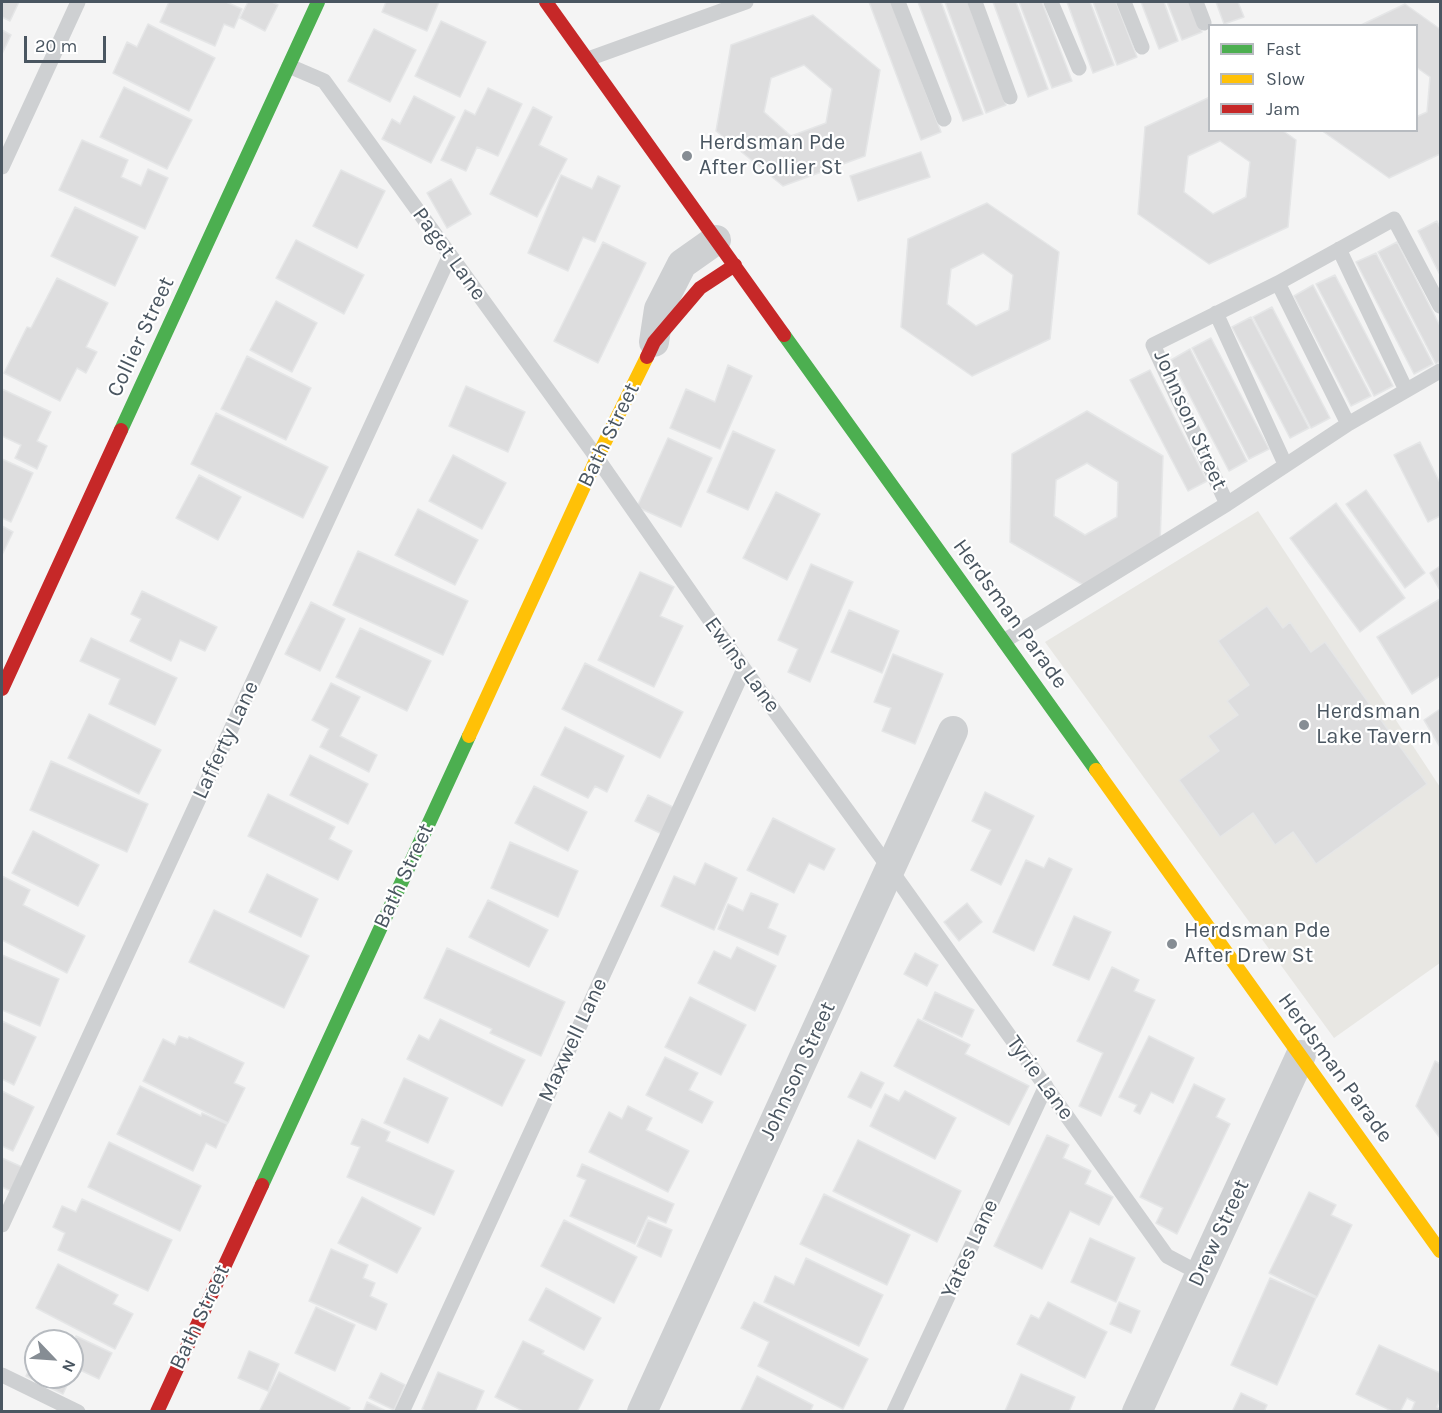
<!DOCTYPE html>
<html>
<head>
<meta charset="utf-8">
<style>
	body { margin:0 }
	#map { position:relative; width:1442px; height:1413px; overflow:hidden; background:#f4f4f4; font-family:Karla,sans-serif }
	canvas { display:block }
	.frame { position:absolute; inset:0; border:3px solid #4a5661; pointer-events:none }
	.legend { position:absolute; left:1208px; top:24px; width:210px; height:108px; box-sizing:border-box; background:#fff; border:2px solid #b7bbc0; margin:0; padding:8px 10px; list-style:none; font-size:18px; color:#4a5661 }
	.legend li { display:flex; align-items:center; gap:12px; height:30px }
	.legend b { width:30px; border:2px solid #b7bbc0 }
	.north { position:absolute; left:24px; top:1329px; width:60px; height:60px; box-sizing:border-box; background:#fff; border:2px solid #b7bbc0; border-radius:50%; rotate:115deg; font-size:16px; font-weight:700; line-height:24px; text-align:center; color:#4a5661 }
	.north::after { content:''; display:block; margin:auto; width:21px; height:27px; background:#868d94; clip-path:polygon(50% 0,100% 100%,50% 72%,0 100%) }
	.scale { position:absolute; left:24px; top:36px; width:82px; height:27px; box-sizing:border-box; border:3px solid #4a5661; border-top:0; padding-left:8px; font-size:18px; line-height:21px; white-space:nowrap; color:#4a5661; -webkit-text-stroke:4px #fff; paint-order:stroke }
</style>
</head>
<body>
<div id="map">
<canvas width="1442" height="1413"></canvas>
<div class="frame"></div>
<ul class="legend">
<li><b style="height:8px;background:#4caf50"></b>Fast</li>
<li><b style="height:8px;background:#ffc107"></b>Slow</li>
<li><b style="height:8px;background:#c62828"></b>Jam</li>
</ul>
<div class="north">N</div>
<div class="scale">20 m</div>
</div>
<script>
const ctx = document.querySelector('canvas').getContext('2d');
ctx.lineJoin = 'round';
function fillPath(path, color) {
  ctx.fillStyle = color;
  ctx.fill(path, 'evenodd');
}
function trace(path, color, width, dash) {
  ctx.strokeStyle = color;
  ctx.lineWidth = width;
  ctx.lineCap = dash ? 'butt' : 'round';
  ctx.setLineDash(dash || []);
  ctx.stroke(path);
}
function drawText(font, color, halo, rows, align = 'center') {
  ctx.font = font + ' Karla,sans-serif';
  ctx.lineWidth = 4.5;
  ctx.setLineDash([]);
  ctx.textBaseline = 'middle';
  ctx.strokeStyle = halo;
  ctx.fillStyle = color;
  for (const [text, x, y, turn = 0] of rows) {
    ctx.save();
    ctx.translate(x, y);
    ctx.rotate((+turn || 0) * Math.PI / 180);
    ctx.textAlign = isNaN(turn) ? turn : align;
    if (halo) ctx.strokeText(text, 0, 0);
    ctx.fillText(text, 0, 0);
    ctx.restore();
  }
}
fillPath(new Path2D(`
	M1258 511 1440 787V963L1334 1038 1045 642Z`), '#e8e7e3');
const building = new Path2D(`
	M2 2H19L10 21 2 17Z
	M169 2H226L242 9 234 28 224 24 215 46 160 22Z
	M248 2H272L278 5 265 31 240 18Z
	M386 2H439L427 31 382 12Z
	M869 2H892L941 132 921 140Z
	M918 2H941L983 114 963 121Z
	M945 2H968L1006 105 986 113Z
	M993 2H1016L1048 89 1028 97Z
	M1019 2H1042L1072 81 1052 88Z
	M1067 2H1090L1114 65 1093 73Z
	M1093 2H1116L1137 57 1117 65Z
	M1141 2H1164L1178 41 1159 49Z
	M1167 2H1190L1202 32 1182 40Z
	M1216 2H1238L1244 17 1224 24Z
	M1405 4 1440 29V154L1389 178 1321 130H1416V117L1427 112 1430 77 1416 67V26H1359Z
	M813 15 880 70 865 156 783 186 716 131 731 45ZM804 65 832 89 826 123 791 136 764 112 771 78Z
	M441 21 486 42 460 97 415 76Z
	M148 24 215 58 189 111 113 73 127 42 137 47Z
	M374 29 416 50 390 102 348 81Z
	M2 30 11 35 2 54Z
	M124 87 192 120 167 169 100 137Z
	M488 88 522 104 498 156 477 147 466 171 441 160 465 110 475 115Z
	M414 96 455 117 431 163 382 139 392 119 400 124Z
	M1210 97V130H1282L1296 140 1288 227 1209 264 1138 214 1145 127ZM1220 141 1250 162 1246 197 1213 214 1184 192 1188 156Z
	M533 107 552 117 539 145 567 159 537 217 490 194Z
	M82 140 128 160 121 177 141 186 148 169 168 178 145 229 59 190Z
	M921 152 930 177 858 201 850 176Z
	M341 170 385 191 357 248 313 226Z
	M561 175 592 189 598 176 620 186 595 242 583 237 568 271 528 253Z
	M451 179 471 214 447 228 427 193Z
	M987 203 1059 252 1050 339 972 376 901 327 908 239ZM983 253 1013 275 1009 310 976 326 947 304 951 269Z
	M75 207 138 237 115 286 51 256Z
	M1437 221 1440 228V275L1418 231Z
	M296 240 364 275 344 314 276 278Z
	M603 242 646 263 598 363 554 341Z
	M1397 242 1440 326V361L1436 364 1378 252Z
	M1376 253 1433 364 1414 374 1356 262Z
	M1335 275 1393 386 1374 396 1316 284Z
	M57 278 108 303 86 347 97 352 86 373 77 368 60 401 4 373 27 327 31 328Z
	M1313 285 1371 396 1351 406 1294 296Z
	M276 301 317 323 292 372 250 350Z
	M1272 307 1330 418 1311 428 1253 317Z
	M1251 317 1309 428 1290 438 1232 327Z
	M1211 338 1269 449 1249 459 1192 348Z
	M1190 349 1247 461 1229 471 1171 360Z
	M247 356 311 388 286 440 221 409Z
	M728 365 752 376 720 449 670 428 686 389 715 402Z
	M1150 370 1207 481 1188 491 1130 380Z
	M466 386 525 412 508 452 449 426Z
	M2 389 51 412 37 441 47 446 37 469 15 458 21 445 2 436Z
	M1087 411 1163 456 1160 544 1085 586 1010 542 1012 454ZM1087 463 1118 482 1117 517 1085 535 1054 516 1056 480Z
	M216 413 328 467 303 518 191 464Z
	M733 431 775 450 748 510 707 492Z
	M668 438 712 458 681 527 637 507Z
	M1420 442 1440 483V516L1428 522 1394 455Z
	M453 455 506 483 482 529 429 501Z
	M2 459 33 473 11 522 2 518Z
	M199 475 241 497 218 540 176 518Z
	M1366 490 1425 573 1405 588 1346 504Z
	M776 492 820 514 787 580 743 558Z
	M1336 503 1405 598 1360 632 1290 538Z
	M418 509 478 540 455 585 395 555Z
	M2 526 13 532 2 555Z
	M358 551 468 601 443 655 333 605Z
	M811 564 853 582 810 682 788 672 798 649 778 640Z
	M1440 566V590L1430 573Z
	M640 572 674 587 660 616 683 626 654 687 598 660Z
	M142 591 217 627 205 651 180 640 171 661 130 641 141 619 131 614Z
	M1440 599V676L1412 694 1377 637Z
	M311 602 345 619 320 671 285 654Z
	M1267 606 1283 628 1290 622 1311 652 1325 642 1427 784 1316 864 1293 832 1275 845 1253 813 1220 837 1179 780 1219 751 1208 736 1238 715 1227 701 1249 685 1218 641Z
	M849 610 899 631 882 673 831 652Z
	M360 628 431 661 407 711 336 677Z
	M91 638 177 678 155 725 109 704 120 679 80 661Z
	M893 654 943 674 915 744 882 731 891 708 874 702Z
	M585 663 683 712 660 758 562 709Z
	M331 683 360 697 340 736 377 755 369 772 320 747 329 729 312 720Z
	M1440 709V747L1424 720Z
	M89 714 161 750 139 794 68 758Z
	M565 727 624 756 607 792 595 786 588 798 541 775Z
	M310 755 368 784 348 824 290 795Z
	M51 761 148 804 127 852 30 810Z
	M534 786 587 812 568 851 515 823Z
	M985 792 1034 816 1001 885 971 870 991 830 972 821Z
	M268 794 335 827 329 839 352 851 338 880 248 836Z
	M648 795 675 808 662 834 635 821Z
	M773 818 835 849 824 870 809 863 794 893 747 870Z
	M33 831 99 865 78 906 12 873Z
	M510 842 578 871 558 917 491 888Z
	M1049 858 1072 869 1034 951 993 932 1026 860 1044 868Z
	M705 863 737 878 714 930 661 906 674 876 695 885Z
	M267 874 318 899 301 937 249 912Z
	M2 876 30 890 23 905 85 936 67 973 2 940Z
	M751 893 778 904 768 928 786 936 778 955 718 929 728 904 743 911Z
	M488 900 548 930 529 967 469 937Z
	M967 903 982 922 959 941 944 922Z
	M214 910 309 956 284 1008 189 962Z
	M1074 916 1111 932 1089 980 1053 965Z
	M737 947 776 966 755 1011 698 983 714 951 731 959Z
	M447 948 565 1002 541 1056 490 1033 492 1029 424 998Z
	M915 953 938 965 927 986 904 974Z
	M2 955 59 979 40 1026 2 1010Z
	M1112 967 1139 980 1134 991 1155 1000 1101 1116 1079 1106 1103 1053 1077 1041Z
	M935 992 974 1010 962 1037 923 1019Z
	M690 997 746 1025 721 1075 665 1047Z
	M440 1019 525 1060 502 1106 407 1059 419 1035 429 1040Z
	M918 1019 970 1045 965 1054 1029 1086 1009 1125 894 1066Z
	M2 1021 36 1037 14 1085 2 1079Z
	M179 1036 188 1039 189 1037 244 1063 234 1083 245 1088 228 1123 143 1081 163 1039 175 1045Z
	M1149 1036 1194 1058 1173 1103 1151 1092 1140 1114 1134 1111 1137 1105 1119 1097Z
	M665 1057 698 1073 689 1090 713 1102 702 1123 646 1095Z
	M1435 1061 1440 1064V1138L1416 1106Z
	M861 1072 884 1083 871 1108 848 1097Z
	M404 1078 448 1098 428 1143 384 1123Z
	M1194 1084 1225 1099 1216 1117 1230 1124 1177 1234 1156 1223 1163 1208 1140 1197Z
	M140 1086 201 1116 202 1113 227 1124 216 1148 206 1143 193 1171 117 1134Z
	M2 1091 34 1107 13 1151 2 1146Z
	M905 1091 956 1118 935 1159 870 1126 885 1094 899 1101Z
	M628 1106 652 1118 646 1130 689 1151 668 1192 589 1152 609 1112 622 1119Z
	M362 1119 390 1132 386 1141 454 1171 434 1215 347 1177 360 1147 351 1144Z
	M1047 1135 1069 1145 1063 1158 1091 1171 1085 1184 1113 1197 1099 1225 1070 1211 1042 1269 994 1246Z
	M858 1140 961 1191 937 1242 833 1191Z
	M109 1142 201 1186 180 1231 88 1187Z
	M2 1158 22 1167 11 1191 2 1187Z
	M582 1164 674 1204 666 1223 648 1216 635 1244 570 1216 586 1180 577 1176Z
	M1309 1192 1336 1205 1331 1215 1352 1225 1317 1297 1269 1273Z
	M824 1194 910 1235 887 1285 800 1244Z
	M362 1197 421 1228 397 1273 338 1243Z
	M82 1199 172 1240 148 1291 58 1250 65 1233 53 1227 62 1206 76 1212Z
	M564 1220 637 1257 614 1303 541 1266Z
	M648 1220 672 1230 661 1257 637 1246Z
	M1090 1238 1135 1258 1116 1302 1071 1282Z
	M331 1249 368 1265 363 1278 375 1283 370 1296 387 1304 376 1330 309 1301Z
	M806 1258 883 1295 859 1346 764 1302 775 1276 794 1285Z
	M58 1264 118 1295 113 1304 133 1314 115 1349 36 1308Z
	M1270 1278 1316 1298 1277 1385 1231 1365Z
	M546 1288 601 1318 584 1350 529 1320Z
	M754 1302 868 1359 843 1409 758 1366 769 1342 741 1328Z
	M1048 1302 1107 1332 1085 1378 1017 1344 1031 1315 1039 1319Z
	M1119 1302 1140 1311 1131 1333 1110 1324Z
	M316 1307 355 1325 335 1371 295 1353Z
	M76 1336 112 1353 99 1379 76 1368 72 1376V1343Z
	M523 1341 544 1351 542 1354 593 1380 577 1412H525L495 1397Z
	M1379 1345 1440 1373V1399L1437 1407 1440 1409V1412H1411L1415 1402 1407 1398 1400 1412H1394L1356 1394Z
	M249 1351 279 1364 268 1391 238 1378Z
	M36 1355V1377H71L63 1394 26 1376Z
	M279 1372 350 1408 348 1412H259Z
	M438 1372 484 1391 475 1412H427L422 1409Z
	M381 1373 405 1385 394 1410 369 1398Z
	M1021 1374 1075 1397 1069 1412 1005 1411Z
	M757 1376 813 1405 810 1412H740Z
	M1241 1393 1267 1405 1264 1412H1232Z
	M367 1402 388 1412H363Z`);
fillPath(building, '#ddddde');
trace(building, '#e5e6e7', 1.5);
trace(new Path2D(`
	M898 2 944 119
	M975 2 1010 97
	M1051 2 1079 68
	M1124 2 1142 47
	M1196 2 1204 23
	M588 59 746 2
	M289 66 324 81 597 458 744 669 890 869 1167 1256 1201 1274
	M2 167 78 2
	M1339 249 1406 390
	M1278 283 1394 219 1440 306
	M1216 313 1285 464
	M1348 424 1440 371
	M1004 641 1227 504 1348 424 1278 283 1153 345 1227 504
	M2 1225 450 255
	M2 1375 78 1412
	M402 1412 744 669
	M894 1412 1046 1086`), '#ced0d2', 15);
trace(new Path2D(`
	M654 342 659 309 682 264 716 240
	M642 1412 953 731
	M1137 1412 1301 1055`), '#ced0d2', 30);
trace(new Path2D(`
	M784 335 1096 770
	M121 430 318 2
	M262 1185 469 736`), '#4caf50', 14);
trace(new Path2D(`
	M469 736 597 458 647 357
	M1096 770 1440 1251`), '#ffc107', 14);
trace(new Path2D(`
	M546 2 784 335
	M647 357 654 342 700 288 735 265
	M2 689 121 430
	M157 1412 262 1185`), '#c62828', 14);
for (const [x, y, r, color] of [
	[687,156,6,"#868d94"],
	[1304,725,6,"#868d94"],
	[1172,944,6,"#868d94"]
]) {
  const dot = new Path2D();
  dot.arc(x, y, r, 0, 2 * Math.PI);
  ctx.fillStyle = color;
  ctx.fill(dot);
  trace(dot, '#fff', 2);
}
drawText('22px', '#4a5661', '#fff', [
	["Herdsman Pde",699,143],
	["After Collier St",699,168],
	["Herdsman",1316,712],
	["Lake Tavern",1316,737],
	["Herdsman Pde",1184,931],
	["After Drew St",1184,956]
], 'left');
drawText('22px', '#4a5661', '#fff', [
	["Paget Lane",449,254,54],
	["Collier Street",141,337,-65],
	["Johnson Street",1190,420,66],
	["Bath Street",609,435,-64],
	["Herdsman Parade",1010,614,54],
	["Ewins Lane",742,665,54],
	["Lafferty Lane",226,740,-65],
	["Bath Street",404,876,-65],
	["Maxwell Lane",573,1040,-65],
	["Herdsman Parade",1335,1068,54],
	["Johnson Street",798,1071,-65],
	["Tyrie Lane",1040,1078,54],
	["Drew Street",1219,1233,-65],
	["Yates Lane",970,1249,-65],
	["Bath Street",200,1317,-65]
]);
</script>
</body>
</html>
